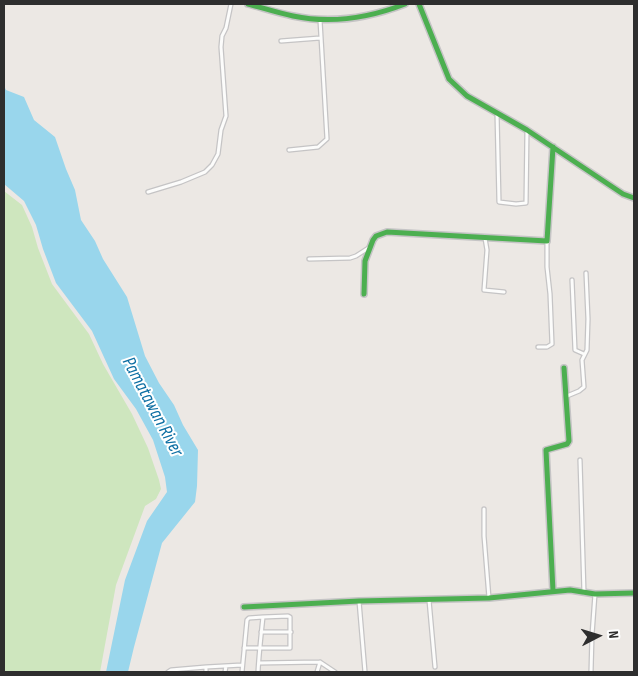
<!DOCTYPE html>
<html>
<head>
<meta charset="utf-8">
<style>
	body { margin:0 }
	#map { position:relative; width:638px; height:676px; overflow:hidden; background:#ece8e4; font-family:"Sofia Sans Condensed",sans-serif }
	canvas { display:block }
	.frame { position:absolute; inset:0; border:5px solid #2e2e2e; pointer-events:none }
	.north { position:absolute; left:573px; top:611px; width:50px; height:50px; -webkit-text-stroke:4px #fff; paint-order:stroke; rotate:85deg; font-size:14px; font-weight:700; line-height:20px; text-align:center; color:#2e2e2e }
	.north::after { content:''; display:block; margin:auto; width:18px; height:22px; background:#2e2e2e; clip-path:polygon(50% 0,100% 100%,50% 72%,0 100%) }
</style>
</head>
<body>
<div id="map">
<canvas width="638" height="676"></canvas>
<div class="frame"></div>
<div class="north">N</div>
</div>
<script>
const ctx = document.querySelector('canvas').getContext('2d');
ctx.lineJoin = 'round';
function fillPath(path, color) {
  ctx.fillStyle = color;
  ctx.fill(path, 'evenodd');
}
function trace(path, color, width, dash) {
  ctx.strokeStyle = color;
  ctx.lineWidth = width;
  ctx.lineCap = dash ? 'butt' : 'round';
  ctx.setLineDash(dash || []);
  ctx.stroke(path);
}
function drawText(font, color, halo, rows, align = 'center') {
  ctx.font = font + ' "Sofia Sans Condensed",sans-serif';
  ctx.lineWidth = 4;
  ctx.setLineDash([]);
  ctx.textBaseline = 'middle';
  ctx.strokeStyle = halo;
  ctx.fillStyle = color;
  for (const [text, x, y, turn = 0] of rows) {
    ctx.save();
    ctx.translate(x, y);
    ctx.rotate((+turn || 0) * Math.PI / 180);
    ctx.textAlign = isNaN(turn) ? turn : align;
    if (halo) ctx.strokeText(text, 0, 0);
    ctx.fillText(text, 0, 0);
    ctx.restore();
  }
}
fillPath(new Path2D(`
	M4 191 22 205 32 227 38 248 52 284 89 334 103 364 132 414 148 448 159 480 161 489 156 499 145 506 116 585 100 672H4Z`), '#cee6be');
fillPath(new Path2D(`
	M4 86 6 90 24 97 34 120 55 137 66 169 75 190 81 220 95 241 103 259 127 297 145 356 159 383 174 405 183 425 198 450 197 486 195 502 162 543 134 647 128 672H106L125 580 147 521 167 492 165 477 153 440 136 409 114 379 92 331 56 283 43 249 36 225 24 201 4 184Z`), '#99d6ec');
const street = new Path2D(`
	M281 41 320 38
	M497 113 499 202 516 204 526 203 527 130
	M289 150 318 147 327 139 320 20
	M148 192 181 182 205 172 212 165 218 154 221 130 226 116 221 47 222 36 226 28 231 4
	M485 238 487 250 484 290 504 292
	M309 259 350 258 356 256 370 247
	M572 280 575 350 584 354
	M538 347H547L552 344 550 294 547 267V241
	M567 396 579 391 584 387 582 360 587 350 588 319 586 273
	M580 460 584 593
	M484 509V536L489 598
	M429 600 435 667
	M359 601 365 672
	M261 632H291
	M244 648H290V617L288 616 263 617C261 635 259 654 258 672
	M259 663 320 662
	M168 672 171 670 206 667
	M206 672V667L242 665
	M225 672 226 666
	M242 672 247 620 249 618 263 617
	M317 672 320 662 335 672
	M591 672 592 635 595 594`);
const fast = new Path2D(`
	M248 4C263 8 278 13 293 16 331 24 369 18 405 4
	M419 4 449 79 467 96 527 130 623 194 634 198
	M364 294 365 261 373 240 376 236 387 232 547 241 553 147
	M553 591 546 450 567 444 569 441 564 368
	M244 607 359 601 489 598 570 590 595 594 634 593`);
trace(street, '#c5c4c5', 5.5);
trace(fast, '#c5c4c5', 8);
trace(street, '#fcfcfb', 3);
trace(fast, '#4caf50', 5);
drawText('italic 19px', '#0d6fa3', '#fff', [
	["Pamatawan River",152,407,62]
]);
</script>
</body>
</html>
